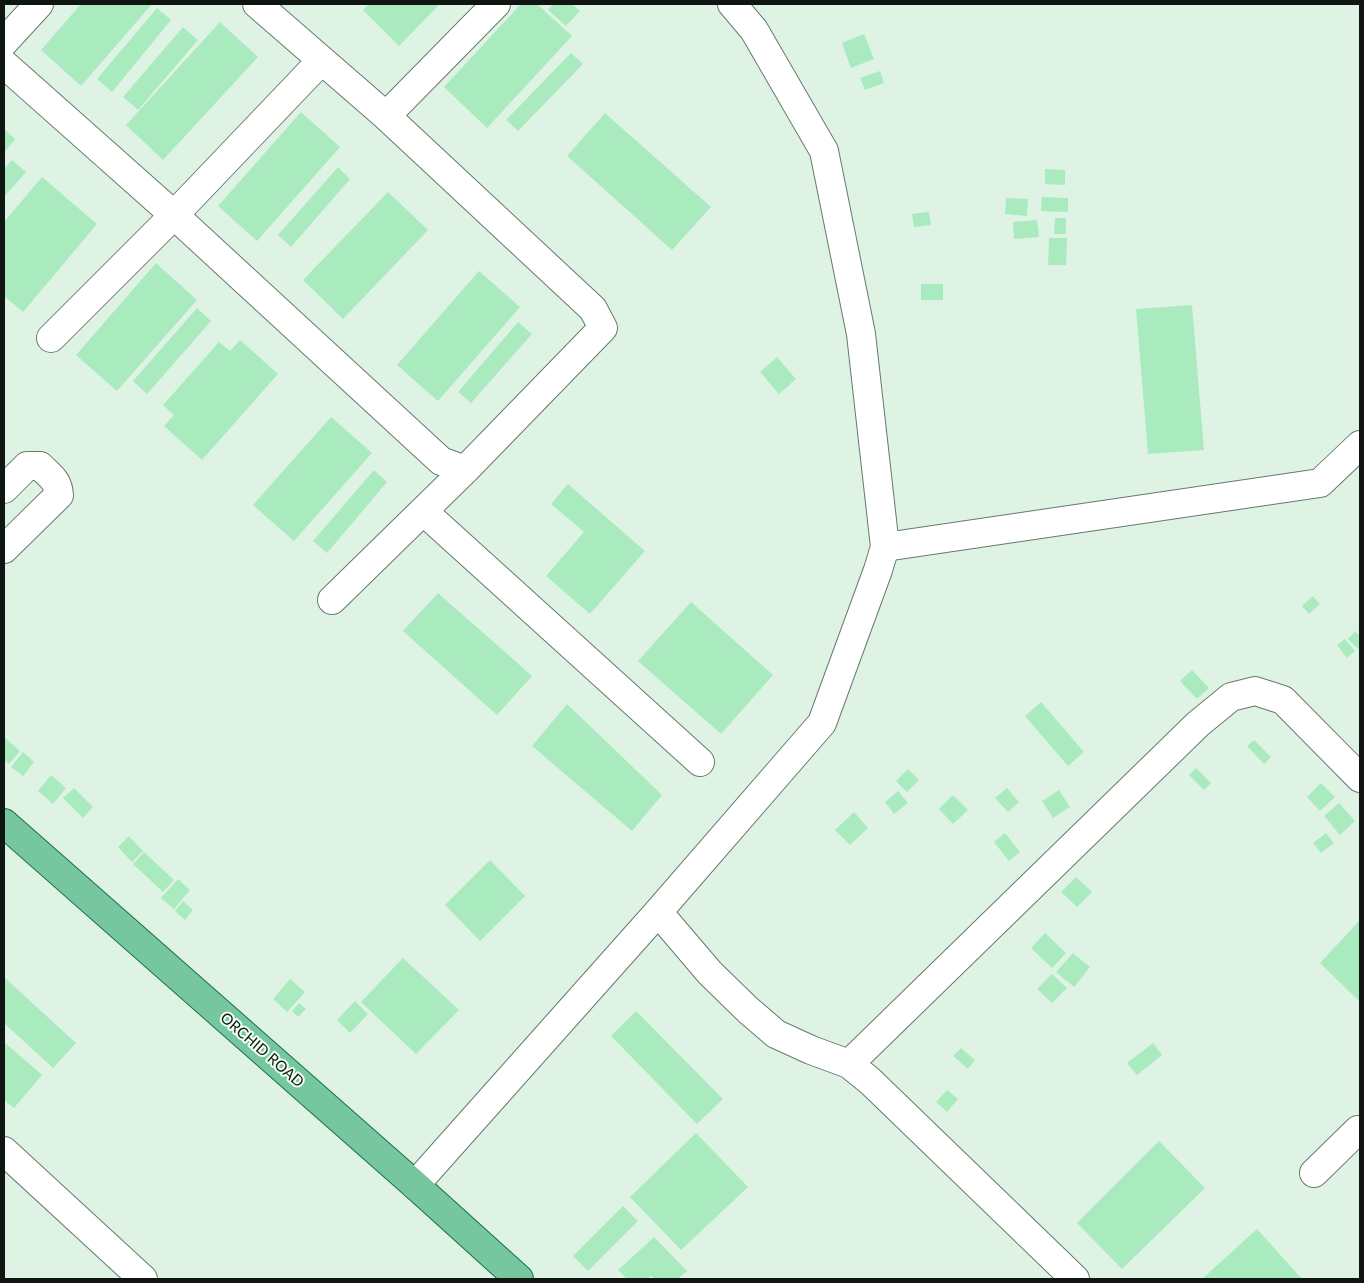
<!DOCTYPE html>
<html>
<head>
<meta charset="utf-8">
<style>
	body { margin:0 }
	#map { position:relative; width:1364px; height:1283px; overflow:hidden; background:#dff3e5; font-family:Lato,sans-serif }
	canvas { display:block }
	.frame { position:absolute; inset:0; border:5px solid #0f1611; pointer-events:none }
</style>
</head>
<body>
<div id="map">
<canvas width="1364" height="1283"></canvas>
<div class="frame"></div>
</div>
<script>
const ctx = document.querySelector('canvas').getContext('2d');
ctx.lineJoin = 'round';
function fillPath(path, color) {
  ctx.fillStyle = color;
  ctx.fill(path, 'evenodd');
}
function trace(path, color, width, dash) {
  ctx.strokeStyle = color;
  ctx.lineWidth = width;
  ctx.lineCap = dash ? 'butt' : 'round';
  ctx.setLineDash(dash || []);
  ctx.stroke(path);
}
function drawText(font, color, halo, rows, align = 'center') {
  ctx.font = font + ' Lato,sans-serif';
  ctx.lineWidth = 4;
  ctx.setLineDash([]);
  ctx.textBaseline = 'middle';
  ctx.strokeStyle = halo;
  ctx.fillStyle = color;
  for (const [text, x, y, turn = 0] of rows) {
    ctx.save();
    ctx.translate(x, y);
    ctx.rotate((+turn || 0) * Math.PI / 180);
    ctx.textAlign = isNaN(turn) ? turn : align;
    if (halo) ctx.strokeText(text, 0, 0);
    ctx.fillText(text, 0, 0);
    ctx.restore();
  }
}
fillPath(new Path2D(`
	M81 4H152L81 86 41 50Z
	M369 4H440L399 46 363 10Z
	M521 4H537L572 36 487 128 444 87Z
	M553 4H572L580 11 566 26 548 10Z
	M157 8 171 20 112 92 97 79Z
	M220 22 258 57 163 160 126 125Z
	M183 27 198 40 138 110 123 97Z
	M864 34 874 59 851 68 842 43Z
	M571 53 583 64 518 131 506 120Z
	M880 71 884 83 865 90 860 78Z
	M301 112 340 147 257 241 218 206Z
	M605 113 711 207 672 250 567 156Z
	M4 129 15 139 4 153Z
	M12 160 26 172 4 197V169Z
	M338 167 350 179 291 247 278 235Z
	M1045 169 1065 170V185L1045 184Z
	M42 177 97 224 23 312 4 296V222Z
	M388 192 428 230 343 319 303 280Z
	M1042 197 1068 198V212L1041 211Z
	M1006 198 1028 199 1027 216 1005 214Z
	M929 212 931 225 914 227 912 214Z
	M1055 218H1066V234H1054Z
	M1037 220 1039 237 1014 239 1013 222Z
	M1049 238H1067L1066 265H1048Z
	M156 263 197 300 117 391 76 355Z
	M479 271 520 307 438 401 397 365Z
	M921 284H943V300H921Z
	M1192 305 1204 450 1148 454 1136 309Z
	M197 308 211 321 147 394 133 381Z
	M518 322 532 334 471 403 458 392Z
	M240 340 278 374 202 460 164 426 174 415 163 405 219 342 230 351Z
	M777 357 796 379 779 394 760 372Z
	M331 417 372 453 294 541 253 505Z
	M374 470 387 482 327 553 313 541Z
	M568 484 645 551 590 614 546 576 584 532 551 504Z
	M438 593 532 676 497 715 403 631Z
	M1313 596 1320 604 1309 614 1302 606Z
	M691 602 773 675 721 734 638 661Z
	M1355 631 1360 636V646L1358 649 1348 639Z
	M1345 639 1355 651 1347 658 1337 645Z
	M1192 670 1209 688 1197 699 1180 681Z
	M1041 702 1084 752 1068 766 1025 716Z
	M567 704 662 795 632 831 532 746Z
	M4 737 20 751 9 764 4 760Z
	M1254 740 1271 757 1264 764 1247 746Z
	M23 752 34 762 23 776 11 767Z
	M1196 768 1211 783 1204 790 1189 775Z
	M908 769 919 780 907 792 896 781Z
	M51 775 66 788 53 804 38 791Z
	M1321 783 1335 797 1320 811 1307 797Z
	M74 788 93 807 83 818 63 798Z
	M1007 788 1019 802 1008 812 995 798Z
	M1059 790 1070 807 1053 818 1042 801Z
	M898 791 908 803 894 814 885 802Z
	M953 795 968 810 953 824 939 809Z
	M1339 803 1355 821 1340 835 1324 816Z
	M854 812 868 828 850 845 835 830Z
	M1005 833 1020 852 1009 861 994 842Z
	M1326 833 1334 843 1321 853 1313 843Z
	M129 836 143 851 132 862 118 847Z
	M144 852 174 880 163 892 133 864Z
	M490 860 525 896 480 941 445 905Z
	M1076 877 1092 892 1077 907 1061 892Z
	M178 879 190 890 174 909 161 898Z
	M183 901 193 910 185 920 175 911Z
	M1360 920V1002L1320 963Z
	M1045 933 1066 953 1052 968 1031 948Z
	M1073 953 1090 967 1074 987 1056 972Z
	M403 958 459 1010 416 1054 361 1002Z
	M1052 974 1067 988 1052 1003 1037 989Z
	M4 977 76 1043 53 1068 4 1023Z
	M290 979 305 992 287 1012 273 999Z
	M355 1001 368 1014 350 1033 337 1020Z
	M299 1003 306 1009 298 1017 292 1011Z
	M636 1011 723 1099 697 1124 611 1036Z
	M4 1042 42 1075 14 1108 4 1100Z
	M1153 1043 1162 1055 1137 1075 1127 1063Z
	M961 1048 975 1060 968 1069 953 1056Z
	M947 1090 958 1099 947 1112 936 1102Z
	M696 1133 748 1187 681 1250 630 1197Z
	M1159 1141 1205 1188 1122 1269 1077 1223Z
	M623 1206 638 1221 588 1271 573 1256Z
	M1257 1229 1302 1279H1202Z
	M654 1237 687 1271 678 1279H655L651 1276 647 1279H627L618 1270Z`), '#a9eabf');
const minor = new Path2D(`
	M257 4 386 116 593 309 603 328 465 470 332 600
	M4 42 39 4
	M4 64 174 215 441 461 465 470
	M386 116 496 4
	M51 338 174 215 321 61
	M4 489 27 466H40C50 476 58 480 59 495L4 549
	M423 511 700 762
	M885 547 1320 483 1360 445
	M658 912 710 973 748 1010 776 1034 811 1050 849 1064 1198 724 1231 697 1255 691 1283 700 1360 778
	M849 1064 870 1081 1075 1279
	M4 1151 143 1279
	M1314 1173 1358 1130H1360
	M415 1185 658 912 822 723 878 570 885 547 861 334 824 151 754 30 732 4`);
const major = new Path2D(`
	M4 823 415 1185 519 1279`);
trace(minor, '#687a6e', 30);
trace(major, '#177044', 30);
trace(minor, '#fff', 28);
trace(major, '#76c7a0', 28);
drawText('15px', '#0f1611', '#effff4', [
	["ORCHID ROAD",262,1050,41]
]);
</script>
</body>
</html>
